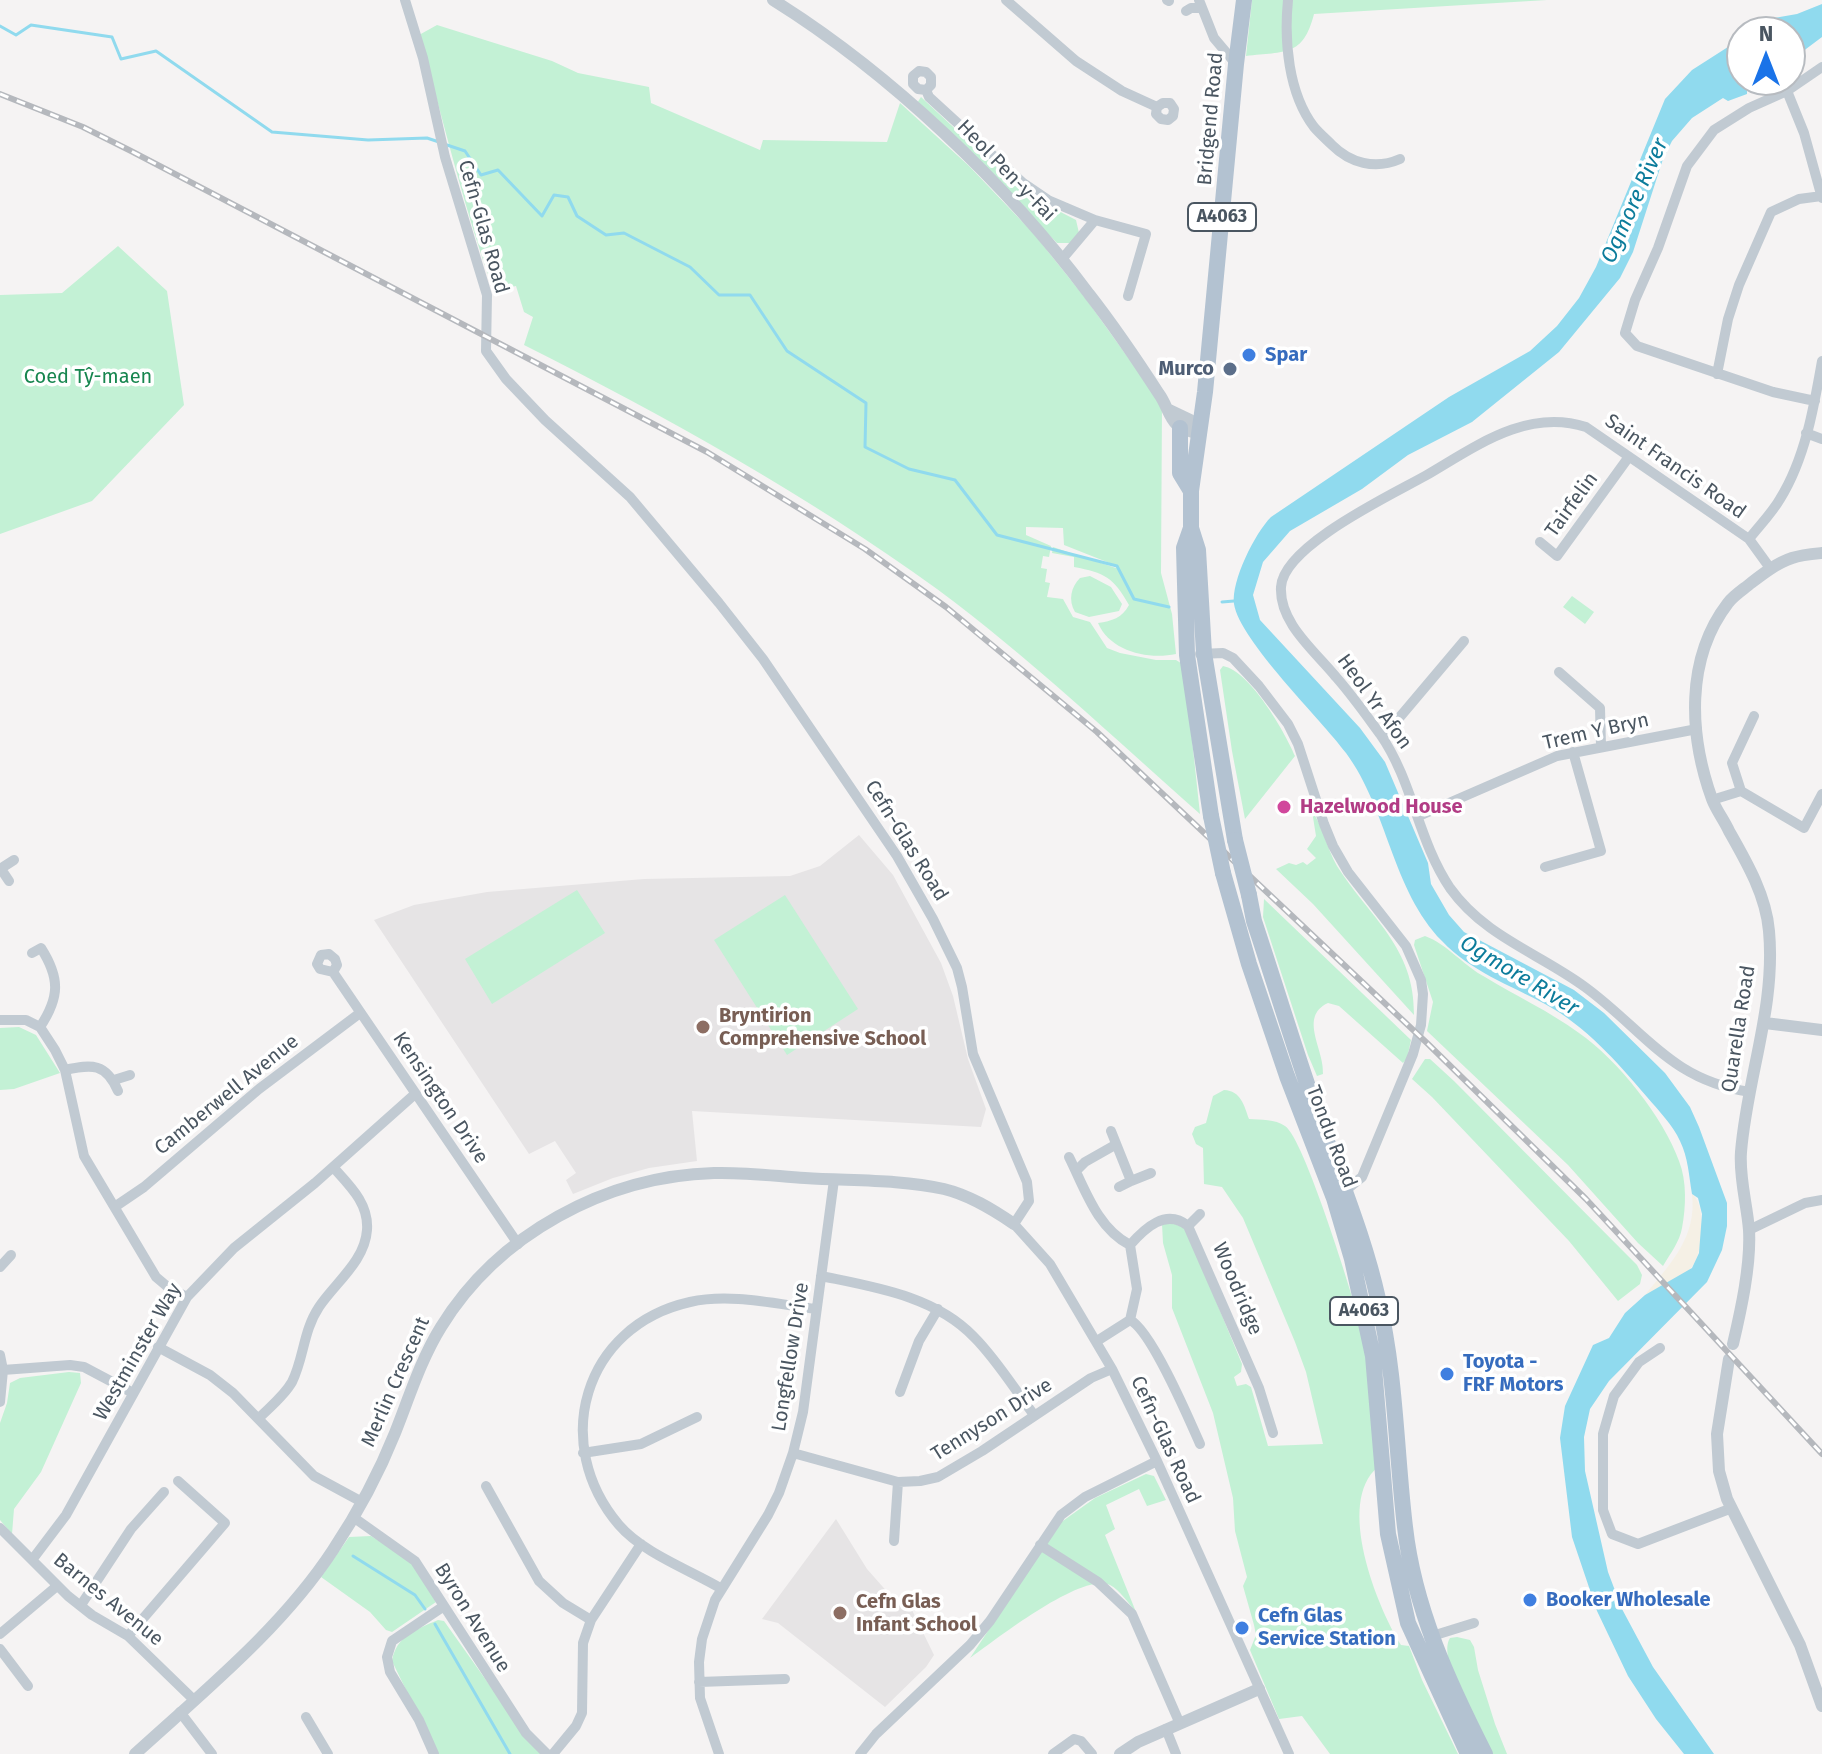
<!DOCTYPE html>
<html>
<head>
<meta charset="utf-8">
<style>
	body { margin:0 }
	#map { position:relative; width:1822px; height:1754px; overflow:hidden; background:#f5f3f3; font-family:"Fira Sans",sans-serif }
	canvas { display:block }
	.north { position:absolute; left:1726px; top:16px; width:80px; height:80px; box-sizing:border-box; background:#fff; border:2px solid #b7bbc0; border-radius:50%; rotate:0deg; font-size:22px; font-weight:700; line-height:32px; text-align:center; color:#4a5661 }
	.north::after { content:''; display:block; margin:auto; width:28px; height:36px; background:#1a73e8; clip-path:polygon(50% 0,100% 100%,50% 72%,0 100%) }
</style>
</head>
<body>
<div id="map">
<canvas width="1822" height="1754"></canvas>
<div class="north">N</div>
</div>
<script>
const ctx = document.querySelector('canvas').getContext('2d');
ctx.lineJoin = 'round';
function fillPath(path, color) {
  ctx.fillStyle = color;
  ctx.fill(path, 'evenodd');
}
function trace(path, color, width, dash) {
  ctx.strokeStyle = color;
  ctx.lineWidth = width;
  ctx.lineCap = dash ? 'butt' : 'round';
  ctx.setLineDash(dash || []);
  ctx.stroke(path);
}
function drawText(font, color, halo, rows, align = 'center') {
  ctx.font = font + ' "Fira Sans",sans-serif';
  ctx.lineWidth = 7;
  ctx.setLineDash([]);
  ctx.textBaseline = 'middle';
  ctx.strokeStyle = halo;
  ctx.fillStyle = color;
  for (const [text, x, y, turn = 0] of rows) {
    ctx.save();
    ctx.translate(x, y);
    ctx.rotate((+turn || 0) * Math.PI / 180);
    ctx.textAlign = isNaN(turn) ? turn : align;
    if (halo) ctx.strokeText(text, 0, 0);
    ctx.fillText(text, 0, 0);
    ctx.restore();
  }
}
fillPath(new Path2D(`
	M859 835 893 875 941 963 953 996 968 1059 986 1109 981 1127 692 1111 697 1161 649 1168 613 1178 573 1194 566 1180 576 1173 555 1141 529 1154 374 920 414 905 487 892 644 879 790 876 820 866Z
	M836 1519 867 1569 890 1595 904 1606H910L934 1655 926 1667 885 1707 778 1623 762 1619Z`), '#e6e4e5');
fillPath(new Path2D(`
	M1252 0H1547L1314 14C1303 57 1286 51 1246 56Z
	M437 25 552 61 578 73 649 87 651 103 760 150 763 140 887 142 900 103 969 166 1034 234 1086 299 1162 405 1161 573 1172 614 1176 654C1147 660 1110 651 1098 623 1112 621 1122 618 1129 605 1113 577 1105 573 1074 567V557L1052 553 1053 547 1116 568 1117 566 1064 545 1063 528 1026 527V535L1051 546 1049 557 1043 556 1041 568 1047 569 1045 582 1050 583 1047 597 1063 599 1073 617 1090 622 1107 648 1120 653 1156 660H1176L1184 665 1200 814C1113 737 1030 658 937 589 807 495 667 417 524 345L533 317 524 312 516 286 494 291C463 207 444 121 419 35Z
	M921 97 1024 193 1076 220 1079 233 1071 243H1057L917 103Z
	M118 246 167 291 184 405 92 501 0 534V295L62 293Z
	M1090 576 1111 587 1122 604 1119 611 1089 617 1075 612C1068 600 1071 587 1080 578Z
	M1572 596 1594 612 1585 624 1563 607Z
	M1223 666C1250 671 1285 732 1295 756L1245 819 1232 751 1220 670Z
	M1312 811C1322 824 1327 849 1337 866 1370 918 1415 947 1414 1015L1313 904 1276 869 1289 863 1296 865 1303 862 1307 865 1316 858 1307 849 1316 836Z
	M577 890 605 933 492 1004 465 959Z
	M785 895 858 1009 787 1055 714 940Z
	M1264 899 1411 1040 1407 1059 1403 1063 1339 1006 1328 1003C1298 1017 1325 1050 1323 1074L1317 1076 1308 1055 1263 917Z
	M1425 936C1447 944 1464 966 1485 977 1516 996 1549 1011 1579 1033 1617 1059 1664 1118 1679 1161 1687 1181 1686 1207 1682 1228 1680 1241 1670 1254 1663 1266L1638 1243 1568 1165 1427 1031 1433 1002 1414 945 1415 940Z
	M19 1027 36 1035 60 1073 14 1089 0 1090V1028Z
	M1425 1059H1430L1454 1081 1637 1265 1642 1275 1640 1284 1618 1301 1569 1241 1432 1097 1412 1079Z
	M1224 1090C1241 1091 1244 1105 1249 1119 1261 1120 1275 1119 1285 1126 1304 1138 1353 1297 1361 1327 1372 1372 1373 1421 1378 1467 1335 1502 1377 1607 1401 1645L1409 1646 1422 1680 1458 1754H1330L1302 1716 1279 1719 1250 1650 1256 1635 1254 1625 1243 1586 1247 1577 1235 1531 1233 1498 1213 1413 1172 1308V1275L1163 1243 1162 1224 1169 1222 1183 1227 1190 1238 1242 1364 1241 1372 1234 1377 1237 1386 1246 1384 1251 1387 1268 1446 1323 1444 1306 1372 1295 1342 1243 1218 1222 1187 1204 1184 1203 1148 1196 1144 1192 1134 1195 1127 1206 1123 1213 1096Z
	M69 1372 80 1373 81 1383 41 1472 14 1509 12 1534 0 1520V1423L7 1403 10 1383 20 1378Z
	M1146 1474 1154 1476 1166 1500 1147 1506 1139 1489 1106 1505 1115 1529 1105 1535 1136 1612C1129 1604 1120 1590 1110 1585 1083 1571 995 1640 970 1658L1060 1523 1095 1498Z
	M371 1536 411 1561 436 1602 392 1632 386 1630 370 1612 321 1577 349 1537Z
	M438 1620 444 1621 508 1711 542 1754H437L392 1661C396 1636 417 1629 438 1620Z
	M1457 1637 1470 1640 1474 1647 1478 1670 1495 1724 1507 1754H1492C1480 1732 1436 1659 1450 1638Z`), '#c3f1d5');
fillPath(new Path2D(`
	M1692 1194C1707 1205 1704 1258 1689 1270 1677 1280 1660 1287 1645 1295 1671 1263 1697 1237 1692 1194Z`), '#f5f0e5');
fillPath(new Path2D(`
	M1822 4V37L1790 61V32H1752L1774 18 1797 14Z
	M1742 38V80H1756L1747 85V94L1728 101 1723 98 1692 118 1672 141 1663 159 1633 252 1620 278 1559 352 1472 422 1408 455 1362 489 1290 531 1263 562 1253 595 1260 620 1360 728 1385 762 1428 863 1431 884 1449 915 1464 932 1574 990 1604 1013 1665 1073 1690 1107 1699 1127 1727 1203V1226L1722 1250 1707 1282 1609 1381 1590 1409 1584 1437 1585 1471 1608 1572 1622 1609 1653 1667 1714 1754H1684L1656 1719 1628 1676 1597 1611 1572 1537 1560 1438 1565 1406 1593 1345 1609 1338 1625 1313 1645 1295 1692 1268 1699 1253 1702 1214 1698 1198 1692 1194C1689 1176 1688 1157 1680 1141 1673 1125 1658 1110 1647 1097 1616 1061 1587 1027 1545 1004 1510 985 1470 971 1442 941 1392 890 1388 810 1346 753 1321 719 1240 641 1234 604 1231 581 1255 533 1271 517L1449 397 1530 351 1557 326 1579 298 1596 267 1665 99 1692 70Z`), '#90daee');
trace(new Path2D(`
	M0 26 16 35 31 25 112 37 121 59 156 51 272 132 368 140 427 138 439 142
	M447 145 465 151 481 175 498 170 542 216 554 195 568 197 577 216 606 235 624 233 690 267 719 295H750L787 351 866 403 865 447 909 469 955 480 997 535 1117 566 1134 599 1169 607
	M1222 602 1234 601
	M353 1556 415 1595 425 1609
	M435 1624 510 1754`), '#90daee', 3);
trace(new Path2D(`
	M405 0 423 58 445 157 487 295 486 351 506 379 545 420 630 497 719 603 763 659 897 856 933 919 957 968 962 987 973 1054 1027 1182 1029 1201 1014 1224 1050 1264 1112 1369 1157 1461 1289 1754
	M1006 0 1076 61 1122 91 1157 107 1163 103H1170L1174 109 1173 116 1168 120 1161 119 1156 114 1157 107
	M1167 0 1169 1
	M1199 0 1214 38 1236 64
	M1288 0C1284 40 1288 93 1314 127 1319 133 1326 139 1332 145 1350 163 1375 170 1400 159
	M1186 11 1191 8H1201
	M926 90 918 89 913 84V76L919 71 926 72 931 77V85L926 90 929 97 1023 183 1048 200 1095 220 1063 258
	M1787 91 1804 133 1822 198
	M1095 220 1146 234 1128 296
	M1717 374 1728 319 1739 285 1771 212 1799 199 1822 196
	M1815 401 1773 392 1637 346 1625 333 1635 300 1658 248 1687 166 1714 130 1749 108 1787 91 1822 67
	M1806 433 1822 439
	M1749 539C1759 526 1772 513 1780 499 1805 459 1814 407 1822 361
	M1540 542 1557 556 1628 458
	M1200 654 1223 653 1233 658 1259 686 1288 724 1298 744 1324 824 1333 846 1348 872 1406 946 1421 980 1423 994 1421 1025 1413 1054 1362 1177 1341 1194
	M1559 672 1600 708 1601 746
	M1383 737 1464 641
	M1741 791 1732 763 1754 716
	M1712 800 1741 791 1804 828 1822 794
	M1419 816 1557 756 1697 729
	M1545 867 1601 851 1573 752
	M0 869 14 860
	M1 869 9 881
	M32 953 41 948C60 978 60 997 40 1027
	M333 972 337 965 335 959 329 954 321 955 317 964 320 969 333 972 518 1244
	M0 1020H26L40 1027 55 1050 65 1070 84 1156 156 1277 169 1288 187 1297
	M65 1070C92 1064 106 1063 118 1091
	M114 1080 130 1075
	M1750 1092C1670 1080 1645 1031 1585 987 1539 953 1485 937 1450 888 1418 841 1413 781 1380 734 1366 715 1352 695 1336 677 1315 651 1279 623 1281 587 1283 546 1391 495 1425 476 1475 447 1526 408 1586 427L1749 539 1770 568
	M1111 1131 1131 1181 1151 1173
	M1069 1157C1085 1189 1097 1228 1130 1245L1137 1289 1130 1320C1151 1330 1189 1419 1200 1444
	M1076 1171 1085 1162 1115 1145
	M1119 1187 1131 1181
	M116 1206 144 1187 259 1089 360 1013
	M1188 1226 1200 1214
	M1749 1230 1805 1203 1822 1200
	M1130 1245C1145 1228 1166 1208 1188 1226L1259 1388 1273 1433
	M0 1267 11 1255
	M821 1276C874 1287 935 1296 974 1337 997 1360 1015 1390 1034 1415
	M1097 1341 1130 1320
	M158 1347 210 1375 233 1393 314 1476 362 1502
	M1660 1348 1639 1362 1614 1396 1603 1434V1510L1612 1534 1638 1544 1732 1508
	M0 1355 3 1370 0 1402
	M3 1370 70 1365 84 1367 133 1393
	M900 1392 919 1341 938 1309
	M259 1418C270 1407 284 1396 292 1382 304 1358 303 1331 319 1307 335 1283 365 1261 367 1230 369 1203 349 1185 333 1167
	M583 1453 641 1444 697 1417
	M793 1453 898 1482 920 1481 938 1477 982 1451 1091 1378 1112 1369
	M486 1486 539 1581 563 1603 591 1620
	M353 1517 415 1561 526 1733 547 1754
	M0 1528 68 1596 92 1615 128 1636 193 1699
	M894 1541 898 1482
	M1040 1545 1098 1582 1132 1614 1180 1724
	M32 1560 66 1515 187 1297 234 1248 315 1183 415 1094
	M722 1589C690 1570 643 1553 619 1525 550 1444 583 1326 690 1302 730 1293 775 1304 816 1309
	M81 1605 131 1529 164 1492
	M0 1634 57 1586
	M128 1636 225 1523 178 1481
	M1429 1637 1474 1623
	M0 1649 28 1686
	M699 1682 785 1679
	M180 1712 212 1754
	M306 1717 328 1754
	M1166 1729 1176 1754
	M434 1754 419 1720 390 1672 387 1657 392 1641 444 1606
	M553 1754 576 1726 582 1713 583 1643 591 1620 641 1544
	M719 1754 700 1698 699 1662 702 1639 715 1600 768 1515 779 1493 793 1453 803 1412 834 1180
	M860 1754 876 1734 970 1645 990 1621 1061 1515 1085 1497 1157 1461
	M1053 1754 1074 1739 1081 1741 1092 1754`), '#c1cad2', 10);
trace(new Path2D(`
	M773 0C890 73 1007 184 1089 294 1114 326 1137 360 1159 394 1166 403 1169 418 1177 425 1183 430 1192 432 1200 434
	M1169 410 1190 420 1200 434
	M1765 1023 1822 1030
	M1733 1344C1741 1310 1751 1265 1749 1230 1747 1204 1739 1178 1741 1152 1747 1077 1776 1007 1769 931 1766 895 1746 861 1729 831 1724 820 1716 810 1712 799 1689 735 1685 659 1728 603 1734 595 1744 589 1751 583 1764 573 1777 563 1792 558 1801 555 1812 554 1822 553
	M1729 1359 1717 1434 1719 1471 1727 1499 1800 1645 1822 1706
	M135 1754C204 1691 282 1628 333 1550 357 1514 379 1473 395 1433 409 1398 421 1359 441 1327 498 1234 606 1176 714 1173 744 1172 775 1176 805 1178 851 1181 899 1179 944 1189 969 1195 992 1209 1014 1224
	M1120 1754 1138 1742 1259 1689`), '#c1cad2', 12);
trace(new Path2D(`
	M1180 428V473L1191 491
	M1191 528 1184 548 1187 655 1211 816
	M1235 840 1204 653 1198 550 1191 528V491L1205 392 1236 64 1244 0
	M1223 873 1249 964 1287 1076 1334 1198 1352 1259 1373 1356 1388 1534 1408 1623 1468 1754
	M1249 895 1254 921C1275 984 1294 1047 1316 1110 1337 1173 1364 1235 1378 1299 1396 1374 1396 1452 1405 1527 1414 1608 1449 1683 1485 1754`), '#b3c2d1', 16);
const rail = new Path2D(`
	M0 94 83 127 131 151 707 452 865 549 946 607 1097 732 1428 1044 1586 1199 1822 1454`);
trace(rail, '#b5b8bd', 6);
trace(rail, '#fff', 3, [9]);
trace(new Path2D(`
	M1211 816 1223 873
	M1235 840 1249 895`), '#b3c2d1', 16);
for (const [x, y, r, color] of [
	[1249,355,8,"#3f7fe0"],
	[1230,369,8,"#5c6f8a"],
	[1284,807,8,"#d1479c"],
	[703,1027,8,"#8d6e63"],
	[1447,1374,8,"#3f7fe0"],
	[1530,1600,8,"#3f7fe0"],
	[840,1613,8,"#8d6e63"],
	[1242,1628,8,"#3f7fe0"]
]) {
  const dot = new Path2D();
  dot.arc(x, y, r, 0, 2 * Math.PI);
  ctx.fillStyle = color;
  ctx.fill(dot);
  trace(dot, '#fff', 3);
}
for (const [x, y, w] of [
	[1222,217,68],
	[1364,1311,68]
]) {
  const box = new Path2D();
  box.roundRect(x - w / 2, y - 14, w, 28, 6);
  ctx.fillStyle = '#fff';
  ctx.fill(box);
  trace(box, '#4a5661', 2);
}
drawText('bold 18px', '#4a5661', null, [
	["A4063",1222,217],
	["A4063",1364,1311]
]);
drawText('20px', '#4a5661', '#fff', [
	["Bridgend Road",1211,119,-85],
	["Heol Pen-y-Fai",1006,171,46],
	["Cefn-Glas Road",483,227,74],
	["Saint Francis Road",1675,467,35],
	["Tairfelin",1572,505,-54],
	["Heol Yr Afon",1374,702,54],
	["Trem Y Bryn",1596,732,-13],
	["Cefn-Glas Road",906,841,58],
	["Quarella Road",1739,1029,-81],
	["Camberwell Avenue",227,1095,-39],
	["Kensington Drive",440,1098,56],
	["Tondu Road",1331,1137,69],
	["Woodridge",1237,1289,67],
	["Westminster Way",138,1352,-60],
	["Longfellow Drive",791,1357,-81],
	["Merlin Crescent",396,1382,-66],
	["Tennyson Drive",992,1420,-32],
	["Cefn-Glas Road",1165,1440,65],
	["Barnes Avenue",108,1600,39],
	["Byron Avenue",472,1618,58]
]);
drawText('bold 20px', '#366cbe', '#fff', [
	["Spar",1265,355],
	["Toyota -",1463,1362],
	["FRF Motors",1463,1385],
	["Booker Wholesale",1546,1600],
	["Cefn Glas",1258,1616],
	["Service Station",1258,1639]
], 'left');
drawText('bold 20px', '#4e5e75', '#fff', [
	["Murco",1214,369]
], 'right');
drawText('20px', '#17864f', '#fff', [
	["Coed Tŷ-maen",88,377]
]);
drawText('bold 20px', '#b23c85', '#fff', [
	["Hazelwood House",1300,807]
], 'left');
drawText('bold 20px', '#785e54', '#fff', [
	["Bryntirion",719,1016],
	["Comprehensive School",719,1039],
	["Cefn Glas",856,1602],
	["Infant School",856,1625]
], 'left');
drawText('italic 22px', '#0c7c9b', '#fff', [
	["Ogmore River",1635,201,-66],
	["Ogmore River",1519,976,31]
]);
</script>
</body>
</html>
